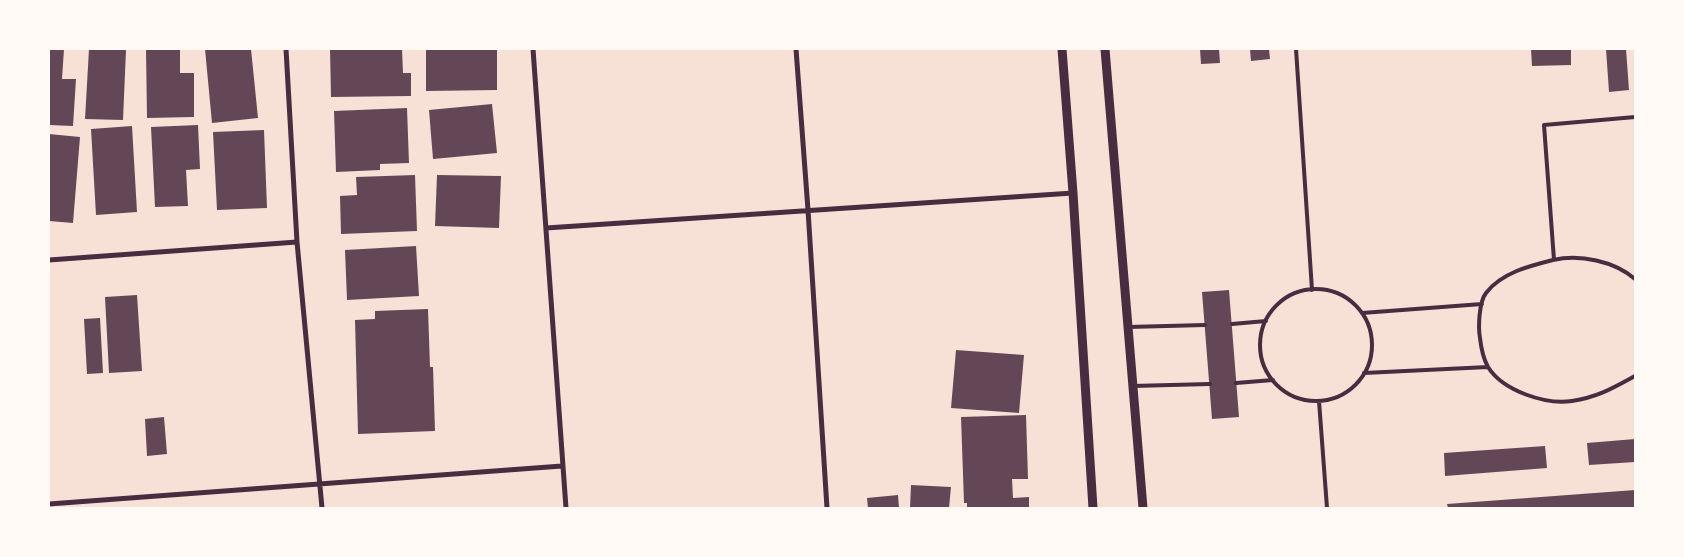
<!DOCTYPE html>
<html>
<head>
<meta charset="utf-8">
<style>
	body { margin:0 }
	#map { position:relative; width:1684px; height:557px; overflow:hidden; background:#f7e1d7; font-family:"Source Sans 3",sans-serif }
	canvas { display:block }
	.frame { position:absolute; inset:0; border:50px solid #fffaf5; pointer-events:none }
</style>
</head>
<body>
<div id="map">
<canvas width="1684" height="557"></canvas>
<div class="frame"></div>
</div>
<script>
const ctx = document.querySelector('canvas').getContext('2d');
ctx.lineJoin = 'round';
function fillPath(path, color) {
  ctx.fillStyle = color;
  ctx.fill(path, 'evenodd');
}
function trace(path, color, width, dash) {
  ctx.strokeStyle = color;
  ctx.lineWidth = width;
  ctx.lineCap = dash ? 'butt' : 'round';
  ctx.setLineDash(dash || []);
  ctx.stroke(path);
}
fillPath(new Path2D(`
	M49 49H64L62 79H76L73 126 49 125Z
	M89 49 126 50 123 120 85 119Z
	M146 49H180V73H194V117L147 118Z
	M205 49H251L258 118 212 123Z
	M330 49H402L403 73H411V96L331 97Z
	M426 49H497V90L426 91Z
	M1200 49H1219L1220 63 1201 64Z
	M1250 49H1269L1270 59 1251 61Z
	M1531 49H1571V65L1532 66Z
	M1606 49H1626L1629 90 1609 92Z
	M492 104 497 153 433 159 429 110Z
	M407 108 409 163 380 164V170L336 172 334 111Z
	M198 125 200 169 186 170 188 206 155 207 151 127Z
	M132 126 137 212 96 215 91 129Z
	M264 130 267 208 217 210 213 132Z
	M49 134 80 137 73 223 49 221Z
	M415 175 417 231 341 234 340 196 357 195 356 177Z
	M437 175 501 176 499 228 435 226Z
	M416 246 419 296 347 300 345 250Z
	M1229 290 1239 417 1212 419 1202 292Z
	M137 295 142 371 109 373 105 297Z
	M428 309 430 367H433L435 431 358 434 355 320 375 319V311Z
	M100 318 103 373 87 374 84 319Z
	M956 350 1024 355 1019 413 951 408Z
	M1026 415 1028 479H1012L1013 498 1029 497V508H967V503H964L961 417Z
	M164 417 167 454 147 456 145 419Z
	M1635 439V462L1589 465 1587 443Z
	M1545 446 1547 468 1445 476 1444 453Z
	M911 485 951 487 949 508H910Z
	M1635 490V508H1448L1447 504Z
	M898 495 899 508H868L867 498Z`), '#644757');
trace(new Path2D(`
	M1296 49 1312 290
	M1554 260 1544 125 1635 117
	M1635 279C1614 261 1580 254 1553 260 1529 266 1501 273 1486 293 1479 302 1478 327 1480 338 1481 347 1483 358 1488 367 1503 391 1546 405 1572 401 1598 397 1613 388 1635 376
	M1260 345a56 56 0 1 1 112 0a56 56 0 1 1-112 0Z
	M1362 313 1482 304
	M1232 324 1266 321
	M1128 327 1205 325
	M1364 373 1488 367
	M1236 383 1273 380
	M1132 386 1210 384
	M1319 401 1327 508`), '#4a2c40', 4);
trace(new Path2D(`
	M286 49 297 242 322 508
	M533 49 566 508
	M796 49 808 210 827 508
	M546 228 1073 193
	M49 260 297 242
	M49 504 562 466`), '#4a2c40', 5);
trace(new Path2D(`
	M1062 49 1073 193 1093 508
	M1105 49 1143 508`), '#4a2c40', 9);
</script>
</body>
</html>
